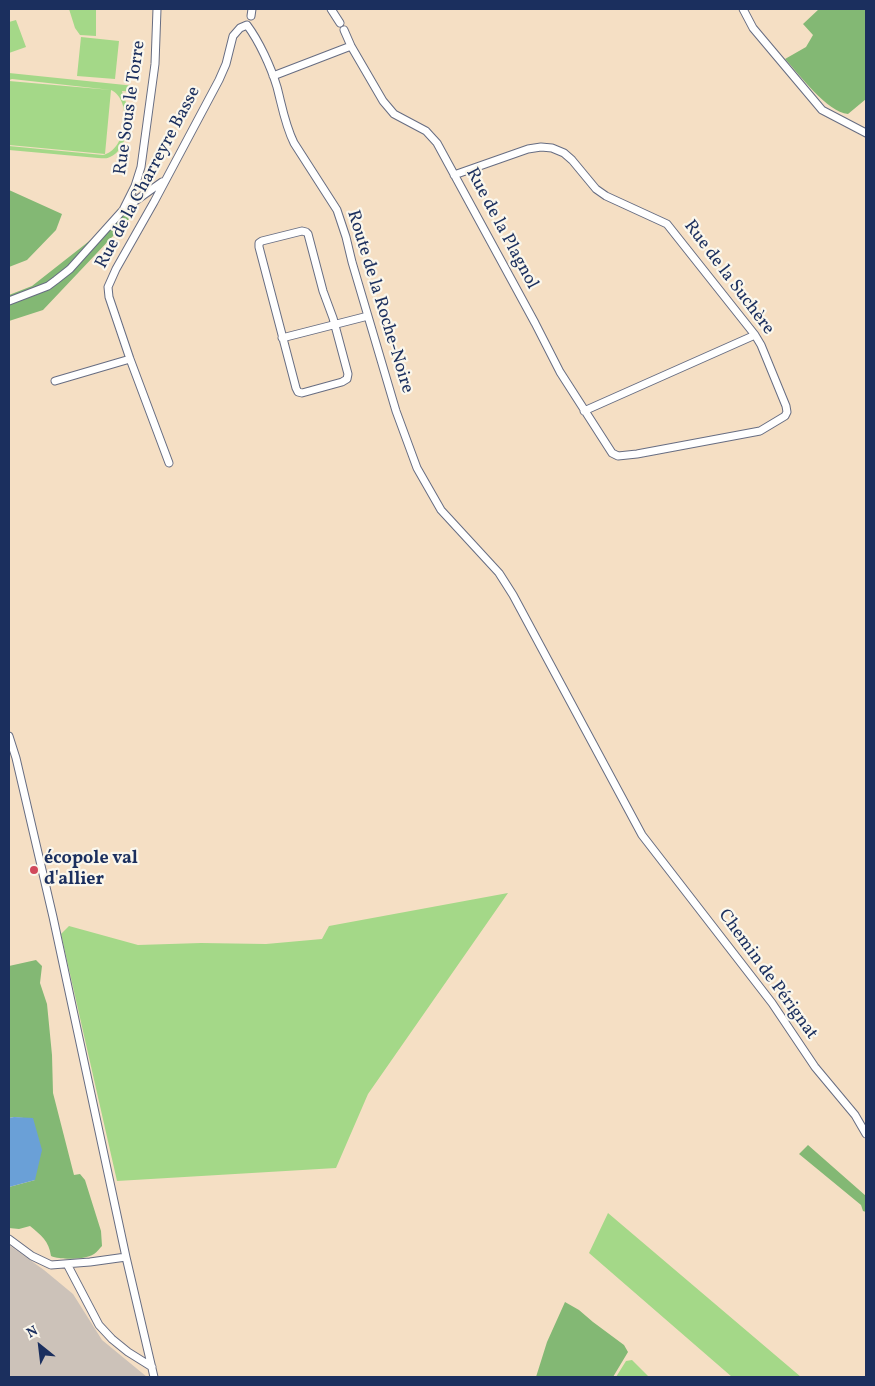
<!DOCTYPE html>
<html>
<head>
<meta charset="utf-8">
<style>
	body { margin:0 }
	#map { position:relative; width:875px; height:1386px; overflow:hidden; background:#f5dfc4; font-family:Vollkorn,serif }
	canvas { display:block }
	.frame { position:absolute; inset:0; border:10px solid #1b2f5e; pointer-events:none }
	.north { position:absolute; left:15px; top:1321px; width:50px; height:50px; -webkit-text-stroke:4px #fbf7ec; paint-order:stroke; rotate:331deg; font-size:14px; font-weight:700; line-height:20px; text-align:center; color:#1b2f5e }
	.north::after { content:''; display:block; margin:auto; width:18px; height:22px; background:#1b2f5e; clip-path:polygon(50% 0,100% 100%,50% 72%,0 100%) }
</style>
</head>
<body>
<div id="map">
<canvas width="875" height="1386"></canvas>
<div class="frame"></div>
<div class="north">N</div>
</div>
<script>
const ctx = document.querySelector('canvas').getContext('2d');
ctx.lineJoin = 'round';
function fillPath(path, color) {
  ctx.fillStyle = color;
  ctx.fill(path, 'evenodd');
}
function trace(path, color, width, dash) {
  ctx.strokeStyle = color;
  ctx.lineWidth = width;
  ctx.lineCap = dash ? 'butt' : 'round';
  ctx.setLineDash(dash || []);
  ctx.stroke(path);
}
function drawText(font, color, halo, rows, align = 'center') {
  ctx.font = font + ' Vollkorn,serif';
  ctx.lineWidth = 4.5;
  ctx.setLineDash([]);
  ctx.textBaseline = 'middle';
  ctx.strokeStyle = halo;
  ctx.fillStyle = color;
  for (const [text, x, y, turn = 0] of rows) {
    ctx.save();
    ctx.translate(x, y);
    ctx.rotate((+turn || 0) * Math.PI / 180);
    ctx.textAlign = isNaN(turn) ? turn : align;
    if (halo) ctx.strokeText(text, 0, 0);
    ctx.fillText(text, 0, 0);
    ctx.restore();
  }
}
fillPath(new Path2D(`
	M9 1245 44 1270 73 1294 102 1340 147 1377H9Z`), '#ccc2b9');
fillPath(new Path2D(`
	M69 9H96V36L80 35 75 28Z
	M16 20 26 47 9 53V22Z
	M81 37 119 41 115 79 77 76Z
	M9 73 135 86V92L122 91C123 96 126 101 127 106 130 122 127 150 110 157 107 159 103 158 98 158L9 150V146L103 155C127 150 133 100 111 90L105 154 9 145V81L111 90 12 79 9 80Z
	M508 893 368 1094 336 1168 117 1181 61 934 69 926 138 945 201 943 266 944 322 939 329 926Z
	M608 1213 801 1377H732L589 1253Z
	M632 1360 649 1377H616L626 1361Z`), '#a4d888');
fillPath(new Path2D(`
	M819 9H866V99L848 114C827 112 799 74 785 59L806 47 813 35 803 24Z
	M9 190 62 214 56 230 27 260 9 267Z
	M125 213 131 217 43 310 9 321V295L32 286Z
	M36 960 42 966 40 983 47 1004 52 1055 53 1093 74 1175 80 1174 85 1180 101 1231 102 1246C100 1248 97 1252 94 1254 84 1260 61 1260 51 1256 49 1241 41 1235 30 1226L19 1229 9 1228V1187L35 1180 33 1119 14 1117 9 1118V966Z
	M808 1145 866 1196V1212L863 1211 861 1205 799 1154Z
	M565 1302 579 1310 593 1322 624 1345 628 1352 613 1377H536L547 1342Z`), '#83b874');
fillPath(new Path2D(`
	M14 1117 33 1118 42 1150 35 1180 9 1187V1118Z`), '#6aa0d7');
const minor = new Path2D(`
	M331 9 340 23
	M743 9 753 28 822 110 866 133
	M251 16 252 9
	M344 30 351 46 383 101 394 114 426 131 437 143 535 323 560 372 612 453 618 456 637 454 760 431 785 416 787 412 786 406 761 345 755 335 667 224 606 196 596 189 572 160 564 153 552 148 541 147 528 149 454 175
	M273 76 351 46
	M124 209 162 182
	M302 231 306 232 308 234 323 291 333 318 348 374 347 379 342 382 302 393 298 392 296 388 259 247V243L262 241Z
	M9 301 48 286 56 280 70 269 123 210 135 186 141 167 155 64 157 9
	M282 338 368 316
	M55 381 130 359
	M584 411 755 335
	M169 463 130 359 109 297 108 287 116 269 154 202 219 80 226 64 233 36 240 28 247 25C259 41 271 67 277 87 282 106 285 125 294 143L337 210 346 237 352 262 396 411 417 468 441 510 499 573 513 595 642 835 772 1003 815 1067 855 1115 866 1134
	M9 736 16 758 53 917 126 1257 154 1377
	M9 1239 32 1256 51 1265 90 1262 126 1257
	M67 1264 99 1325 112 1339 128 1352 152 1367`);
trace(minor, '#676d82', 9);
trace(minor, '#fff', 7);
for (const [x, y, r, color] of [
	[34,870,5,"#d1495b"]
]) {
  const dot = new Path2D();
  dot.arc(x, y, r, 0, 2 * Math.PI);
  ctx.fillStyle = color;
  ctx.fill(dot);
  trace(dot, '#fbf7ec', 2);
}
drawText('18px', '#1b2f5e', '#fbf7ec', [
	["Rue Sous le Torre",131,108,-82],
	["Rue de la Charreyre Basse",149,178,-62],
	["Rue de la Plagnol",501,229,62],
	["Rue de la Suchère",728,278,53],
	["Route de la Roche-Noire",379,302,73],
	["Chemin de Pérignat",767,975,54]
]);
drawText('bold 18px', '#1b2f5e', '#fbf7ec', [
	["écopole val",44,860],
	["d'allier",44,881]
], 'left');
</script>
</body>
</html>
